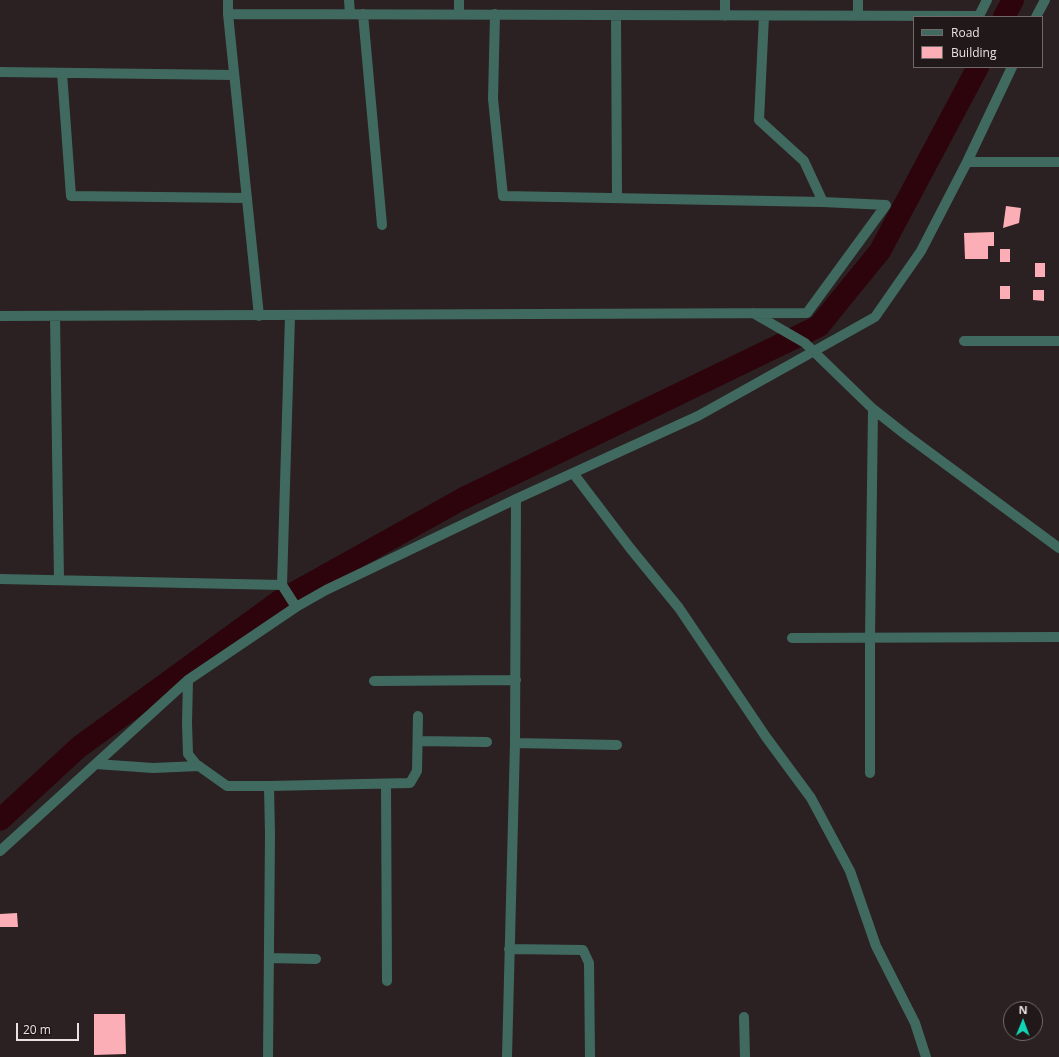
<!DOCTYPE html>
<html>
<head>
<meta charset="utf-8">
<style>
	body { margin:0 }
	#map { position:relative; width:1059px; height:1057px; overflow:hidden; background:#2b2122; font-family:"Open Sans",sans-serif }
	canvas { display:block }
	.legend { position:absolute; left:913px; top:16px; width:130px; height:52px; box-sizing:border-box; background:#211819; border:1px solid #71696a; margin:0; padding:5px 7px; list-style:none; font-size:12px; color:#e9e2e3 }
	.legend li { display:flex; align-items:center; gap:8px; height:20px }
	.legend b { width:20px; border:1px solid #71696a }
	.north { position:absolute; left:1003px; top:1001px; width:40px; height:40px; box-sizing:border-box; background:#211819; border:1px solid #71696a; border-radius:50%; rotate:1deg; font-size:11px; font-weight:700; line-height:16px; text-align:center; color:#e9e2e3 }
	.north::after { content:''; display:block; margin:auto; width:14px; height:18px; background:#0fd5b4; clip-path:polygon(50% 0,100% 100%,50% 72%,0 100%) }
	.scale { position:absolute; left:16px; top:1023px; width:63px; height:18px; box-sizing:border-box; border:2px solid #e9e2e3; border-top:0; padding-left:5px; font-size:12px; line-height:14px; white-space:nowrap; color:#e9e2e3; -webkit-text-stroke:3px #211819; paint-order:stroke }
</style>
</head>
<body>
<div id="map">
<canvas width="1059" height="1057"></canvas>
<ul class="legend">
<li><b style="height:5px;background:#406a60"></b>Road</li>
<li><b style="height:11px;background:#fbaeb5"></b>Building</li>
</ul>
<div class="north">N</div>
<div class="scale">20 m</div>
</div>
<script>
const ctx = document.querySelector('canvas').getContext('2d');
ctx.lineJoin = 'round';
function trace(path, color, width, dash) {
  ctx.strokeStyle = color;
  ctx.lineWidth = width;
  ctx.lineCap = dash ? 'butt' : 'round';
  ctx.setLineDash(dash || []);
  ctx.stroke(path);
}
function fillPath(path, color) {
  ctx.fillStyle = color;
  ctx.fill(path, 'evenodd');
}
trace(new Path2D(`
	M1004 17 1013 0
	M0 820 79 747 281 600 462 499 819 326 880 251 978 67`), '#2d040c', 22);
fillPath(new Path2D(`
	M1006 206 1021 208 1019 223 1003 228Z
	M994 232V246H988V259H965L964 233Z
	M1000 249H1010V262H1000Z
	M1035 263H1045V277H1035Z
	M1000 286H1010V299H1000Z
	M1033 290H1044V301L1033 300Z
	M17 913 18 927H0V914Z
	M94 1014H125L126 1054 94 1055Z`), '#fbaeb5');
trace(new Path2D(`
	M228 0V14L259 316
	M349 0 350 14
	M725 0V16
	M858 0V16
	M228 14 979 16 987 0
	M363 14 382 225
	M459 14V0
	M495 14 493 99 503 196 823 202
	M616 15 617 198
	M764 16 759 120 804 161 823 202 886 205
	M1036 17 1045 0
	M0 72 234 75
	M62 73 71 196 247 198
	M967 162H1059
	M753 313 805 343 873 409 906 435 1059 548
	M0 316 807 313 886 205
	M55 316 59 580
	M290 316 282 585 296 607
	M964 341H1059
	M573 473 630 548 679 608 766 737 811 798 850 871 876 946 915 1023 926 1057
	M0 579 282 585
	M792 638 1059 637
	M188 680 187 723 188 754 196 764 227 786H269L410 783 417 771 418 716
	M374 681 516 680
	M418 741 487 742
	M515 743 617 745
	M96 764 153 768 199 766
	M870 773V638L873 409
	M386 784 387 981
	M0 851 188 680 296 607 326 590 516 499 698 416 875 317 921 251 967 162 1012 67
	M509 949 583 950 589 963 590 1057
	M269 958 316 959
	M744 1017 745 1057
	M268 1057 270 834 269 786
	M507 1057 515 743 516 499`), '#406a60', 10);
</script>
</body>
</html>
